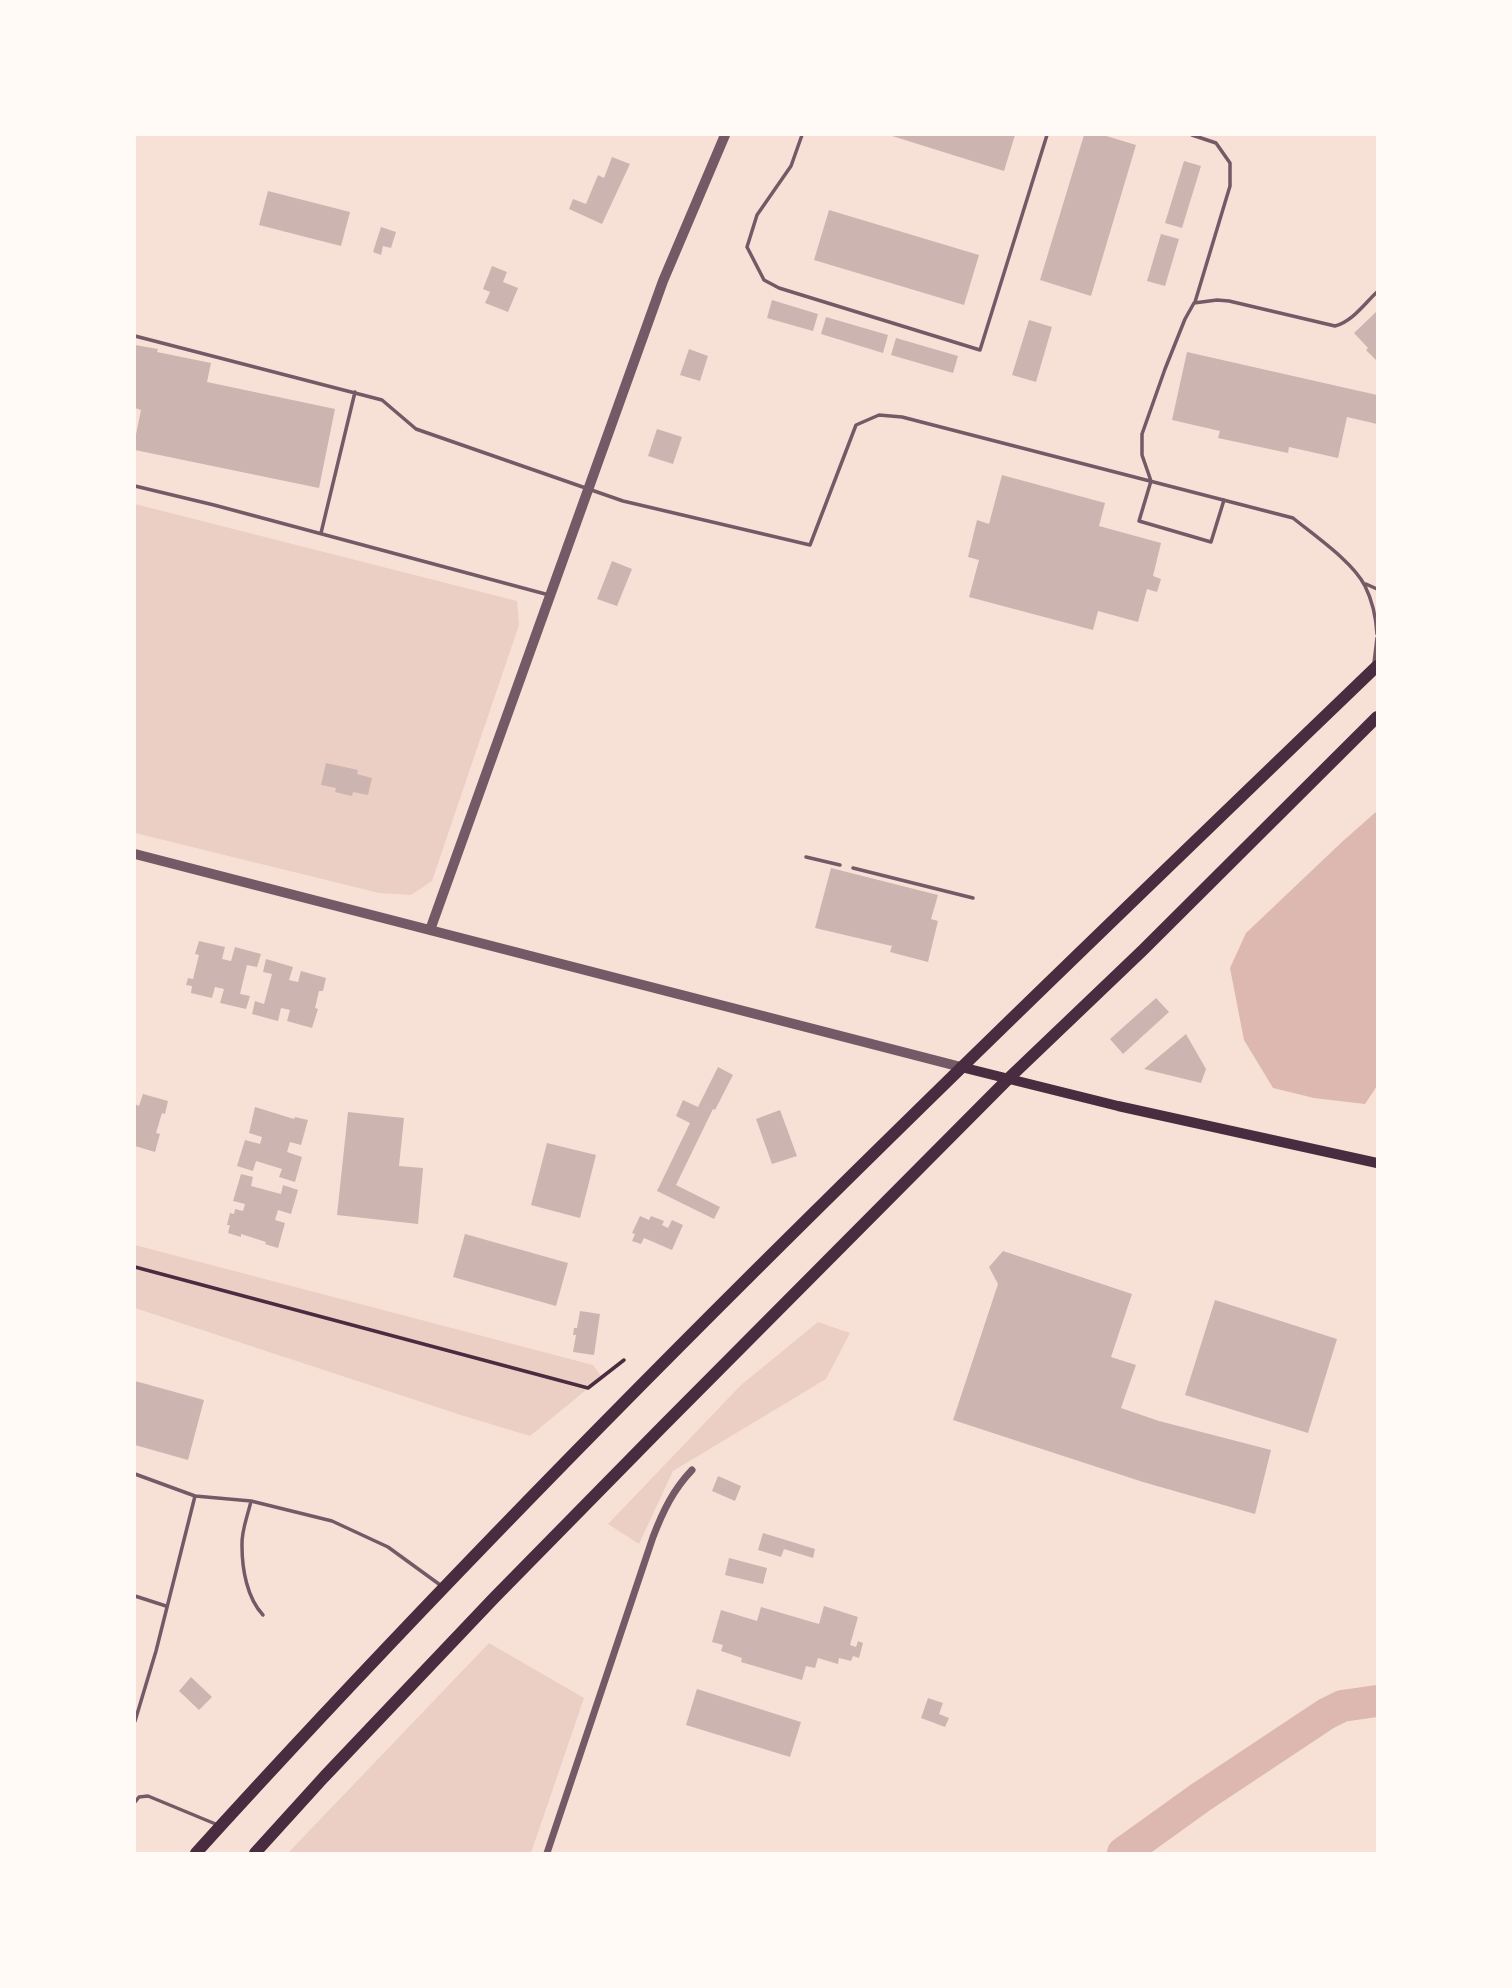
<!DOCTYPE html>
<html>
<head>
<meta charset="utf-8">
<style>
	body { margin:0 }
	#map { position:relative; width:1512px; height:1988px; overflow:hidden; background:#f7e1d7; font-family:"Work Sans",sans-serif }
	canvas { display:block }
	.frame { position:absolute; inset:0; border:136px solid #fffaf5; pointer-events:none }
</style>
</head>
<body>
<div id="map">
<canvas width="1512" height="1988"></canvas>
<div class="frame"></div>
</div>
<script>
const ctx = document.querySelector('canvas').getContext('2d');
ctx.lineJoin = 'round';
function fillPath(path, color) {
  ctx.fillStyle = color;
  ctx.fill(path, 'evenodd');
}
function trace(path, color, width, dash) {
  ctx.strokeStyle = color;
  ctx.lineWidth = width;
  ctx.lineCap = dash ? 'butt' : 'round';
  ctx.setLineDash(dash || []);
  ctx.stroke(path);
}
fillPath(new Path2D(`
	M135 504 517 601 519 625 432 881 411 895 379 893 135 833Z
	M135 1245 593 1365 602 1377 530 1436 464 1416 135 1308Z
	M818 1322 850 1333 826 1379 673 1471 639 1544 608 1524 741 1385Z
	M489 1643 584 1698 531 1853H288Z`), '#ebcfc5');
fillPath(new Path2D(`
	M1377 811V1086L1365 1104 1314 1098 1273 1088 1244 1040 1230 968 1246 933 1343 841Z`), '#dcb8b0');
trace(new Path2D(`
	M1123 1853 1201 1797 1326 1714 1342 1706 1377 1701`), '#dcb8b0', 32);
fillPath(new Path2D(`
	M889 135H1015L1004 171Z
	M1084 135H1103L1136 145 1091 296 1040 280Z
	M612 157 630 164 602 224 569 209 573 199 586 204 598 175 604 178Z
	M1184 161 1201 166 1182 228 1165 223Z
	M268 191 350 212 341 246 259 225Z
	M829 210 979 255 964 305 814 260Z
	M381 227 396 232 391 248 383 246 381 255 373 252Z
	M1161 234 1179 239 1165 286 1147 281Z
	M492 266 507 272 503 282 518 288 508 312 485 303 490 292 483 289Z
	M772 300 818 314 813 331 767 318Z
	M1377 311V361L1366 350 1368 348 1354 333Z
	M826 317 888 335 883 353 821 334Z
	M1029 320 1052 327 1036 382 1012 375Z
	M896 338 958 356 953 373 891 355Z
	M135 345 158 349 157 352 211 363 207 382 335 409 319 488 135 450V439L141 410 135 408Z
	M689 349 708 356 700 381 680 375Z
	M1187 352 1377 395V424L1347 417 1338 458 1289 447 1288 453 1218 438 1220 431 1172 420Z
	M657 429 682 437 673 464 648 456Z
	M1002 475 1105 503 1099 526 1161 543 1153 576 1161 579 1157 592 1147 589 1138 622 1098 611 1093 630 969 597 979 560 968 557 977 520 989 524Z
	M612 561 632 569 617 606 597 599Z
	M326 763 358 770 357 774 372 778 368 795 353 792 352 796 335 792 336 788 321 785Z
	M831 868 938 895 931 919 938 921 928 962 890 952 892 946 815 928Z
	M199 941 225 947 222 959 231 961 235 947 261 954 257 967 247 965 240 994 250 996 246 1009 220 1003 224 989 215 987 212 998 191 993 192 986 186 985 188 978 193 979 199 955 195 954Z
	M266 959 293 967 289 980 298 982 301 971 326 978 323 991H319L315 1008 318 1009 312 1028 287 1021 290 1010 281 1008 278 1021 252 1014 255 1001 264 1004 272 974 263 972Z
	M1156 998 1169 1012 1123 1054 1110 1039Z
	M1186 1034 1206 1069 1201 1083 1144 1069Z
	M718 1067 733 1075 715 1110 713 1109 676 1185 720 1207 714 1219 657 1191 690 1123 676 1116 683 1100 698 1107Z
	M143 1094 168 1101 165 1114 162 1113 156 1133 160 1134 155 1152 135 1146V1104L139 1106Z
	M255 1107 294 1119 295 1117 308 1120 301 1145 290 1142 287 1152 302 1157 295 1182 279 1177 282 1169 256 1161 253 1171 237 1166 245 1140 260 1144 262 1137 249 1133Z
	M780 1110 797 1156 772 1164 756 1119Z
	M348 1112 404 1118 399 1166 423 1168 418 1224 337 1215Z
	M547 1143 596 1155 580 1218 531 1205Z
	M241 1174 253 1177 251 1186 281 1194 283 1185 298 1190 291 1214 278 1210 275 1220 285 1223 278 1248 265 1244 266 1242 241 1234V1237L228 1233 230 1225H227L230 1213 234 1214 235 1209 243 1211 245 1204 233 1201Z
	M640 1216 649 1220 651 1216 664 1221 662 1225 668 1228 672 1220 683 1225 672 1250 644 1238 641 1244 632 1241 635 1234 632 1233Z
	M465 1234 568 1263 556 1306 453 1277Z
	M1003 1251 1132 1294 1111 1357 1136 1365 1121 1408 1159 1421 1271 1450 1255 1514 1143 1482 953 1420 998 1284 989 1267Z
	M1215 1300 1337 1339 1308 1433 1185 1395Z
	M580 1311 600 1314 594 1355 573 1352 576 1335H573L574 1328H577Z
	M135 1381 204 1400 188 1460 135 1445Z
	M718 1476 741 1486 735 1501 712 1491Z
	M763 1533 815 1549 813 1558 784 1549 781 1557 758 1550Z
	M729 1558 767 1568 763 1584 725 1575Z
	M824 1606 858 1617 850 1645 856 1647 858 1641 863 1643 859 1658 853 1656 851 1661 839 1658 838 1664 818 1658 815 1668 806 1666 802 1680 741 1662 742 1658 721 1651 723 1645 712 1642 721 1610 757 1621 761 1607 819 1624Z
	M191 1677 212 1697 199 1710 179 1691Z
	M697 1689 801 1722 790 1757 686 1725Z
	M928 1698 943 1703 939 1714 949 1718 945 1727 921 1718Z`), '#ccb4b1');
trace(new Path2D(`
	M135 1267 588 1388 624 1360`), '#4a2c40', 3.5);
trace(new Path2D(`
	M802 135 791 166 757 215 747 247 764 280 779 288 980 350 1047 135
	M1192 135 1216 143 1230 163V186L1195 302
	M135 336 382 400 416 429 623 501 810 545 856 425 879 415 902 417 1293 518C1315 536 1353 562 1365 586 1373 602 1376 617 1377 634
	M135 486 214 505 549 595
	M1224 500 1211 542 1139 521 1151 481 1142 455V434L1165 369 1185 319 1194 303 1217 300 1229 301 1335 326C1352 322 1365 303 1377 292
	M321 533 355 392
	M1366 584 1377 589
	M1374 663 1377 638
	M806 857 840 865
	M853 868 973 898
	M135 1474 195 1496
	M251 1501 332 1521 388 1547 443 1587
	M135 1596 166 1606
	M135 1721 156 1651 195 1496 251 1501C248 1515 241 1531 242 1546 242 1569 247 1598 263 1615
	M135 1802 139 1797 148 1796 218 1825`), '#755966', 3.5);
trace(new Path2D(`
	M547 1853 653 1537C663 1511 673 1490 692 1470`), '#755966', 7);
trace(new Path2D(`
	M135 854 961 1067
	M430 930 663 281 725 135`), '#755966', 10);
trace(new Path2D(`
	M961 1067 1118 1106 1377 1163`), '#4a2c40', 10);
trace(new Path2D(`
	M196 1853C571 1440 975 1053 1377 666
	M255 1853 324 1777 494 1598 662 1427 1008 1079 1143 950 1377 717`), '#4a2c40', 12);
</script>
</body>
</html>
